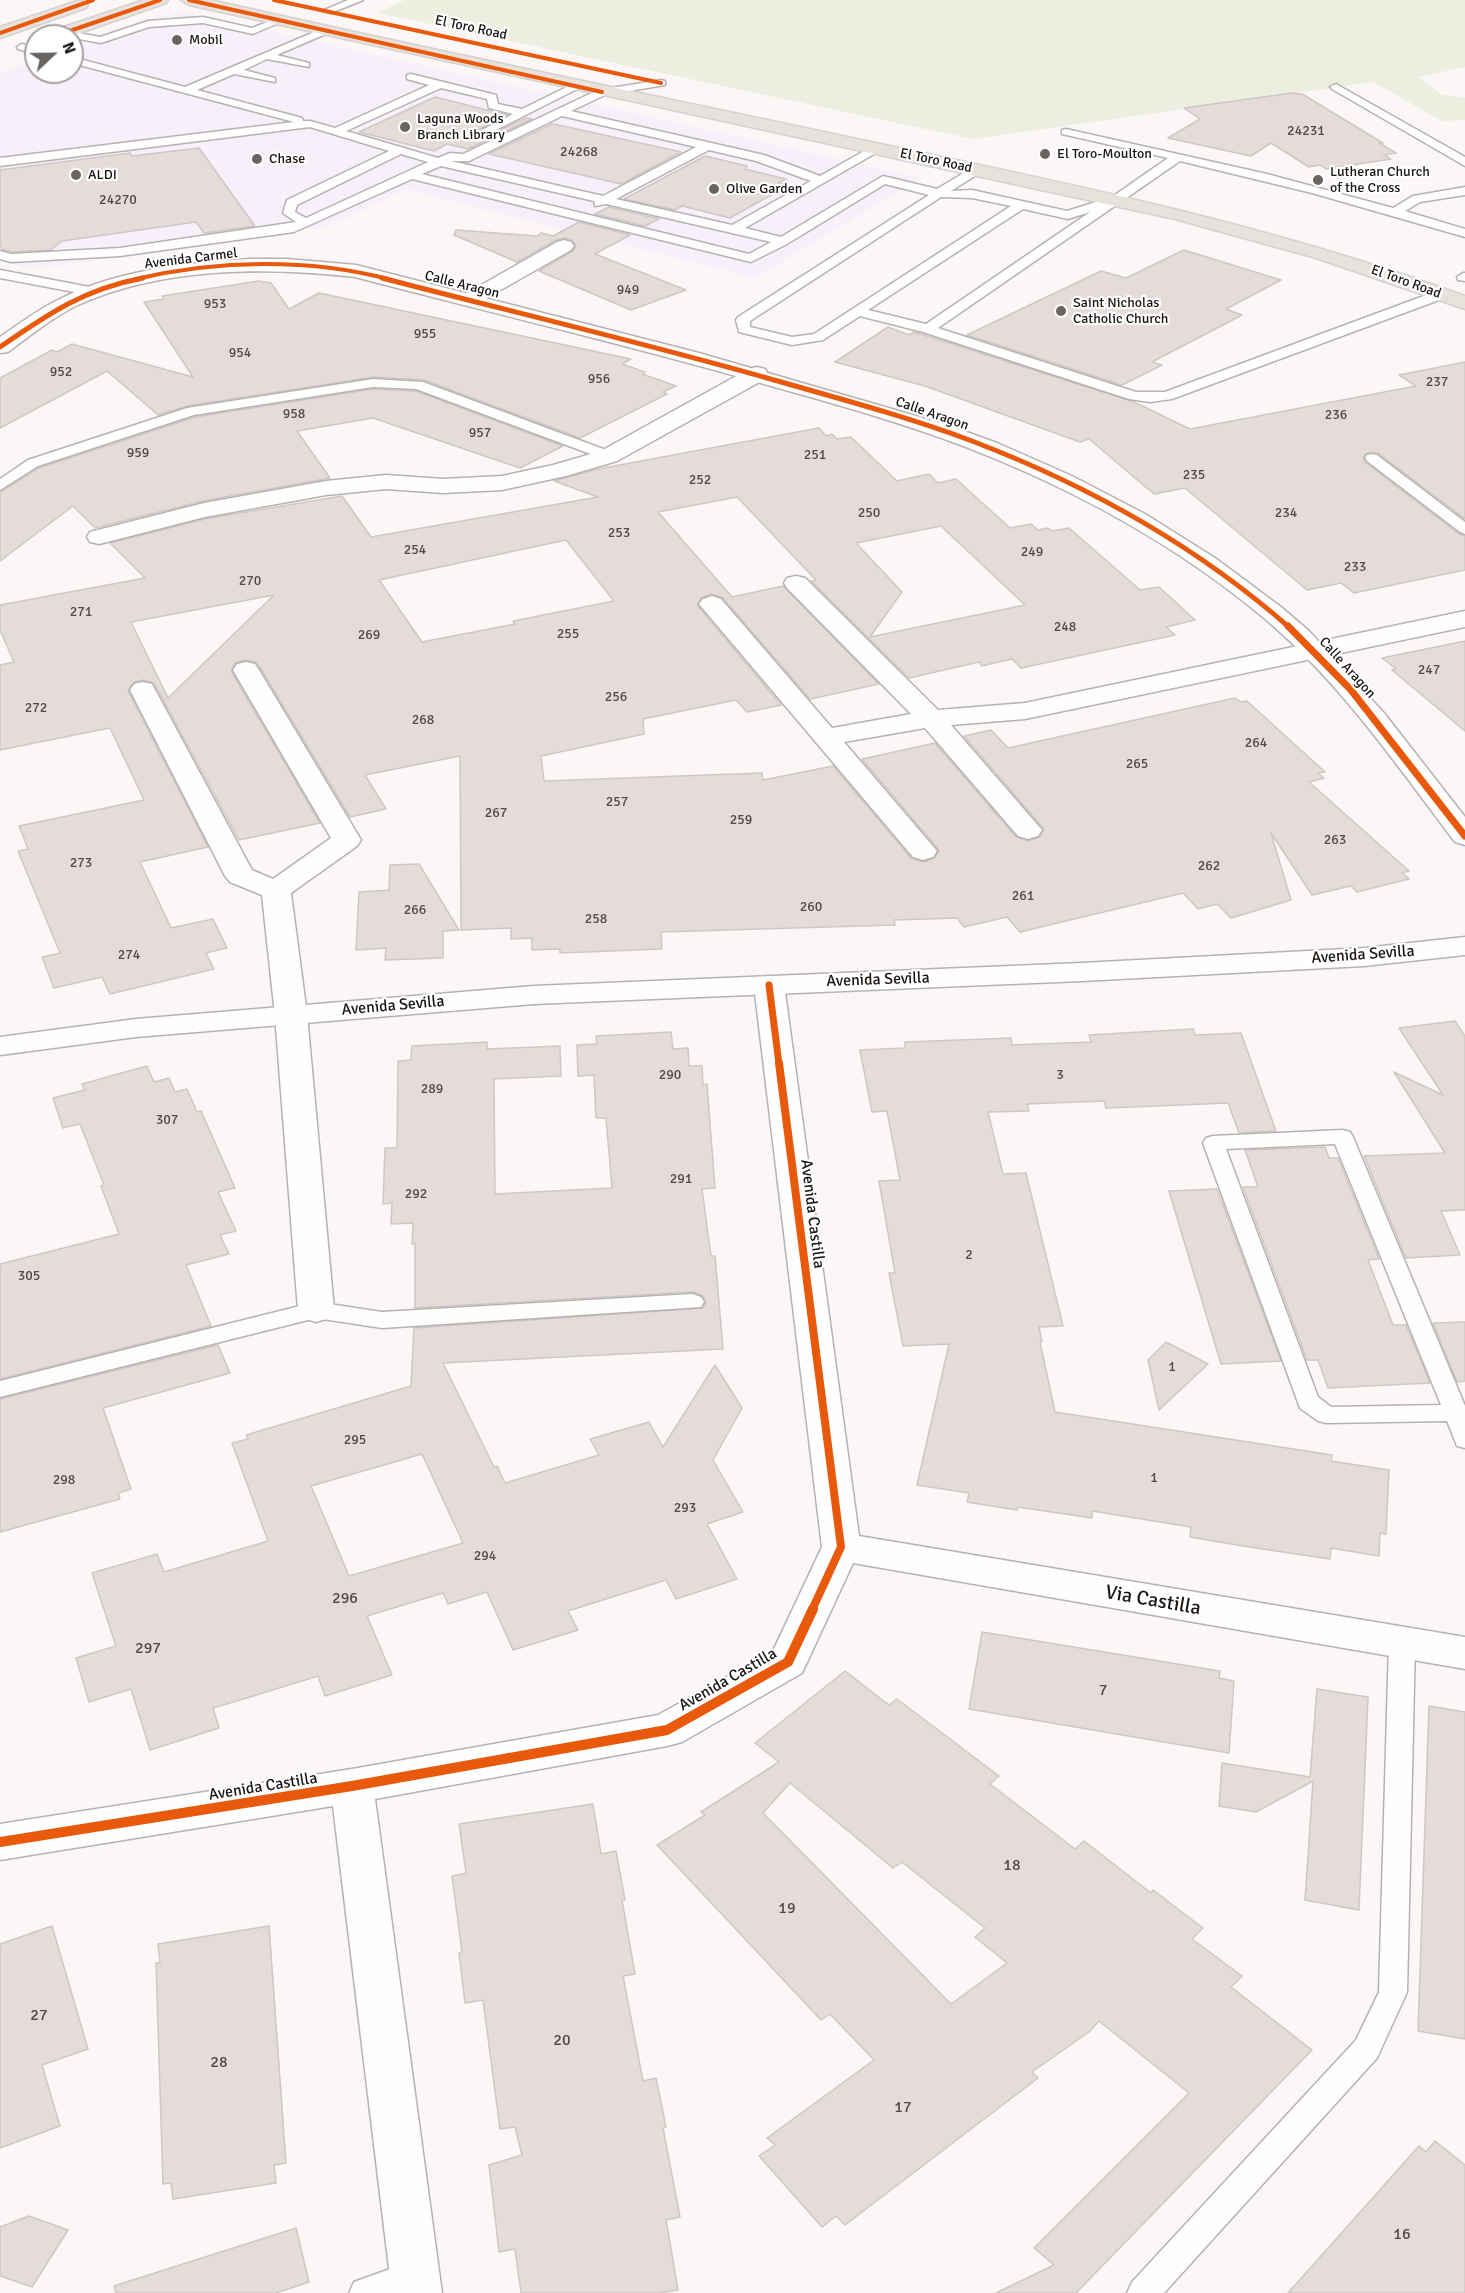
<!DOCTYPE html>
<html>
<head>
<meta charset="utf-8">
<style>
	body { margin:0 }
	#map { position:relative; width:1465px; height:2293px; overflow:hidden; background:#fbf7f6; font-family:Signika,sans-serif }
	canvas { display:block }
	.north { position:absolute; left:24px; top:24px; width:60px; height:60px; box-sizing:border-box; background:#fff; border:2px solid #a4a1a0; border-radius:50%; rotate:68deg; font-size:16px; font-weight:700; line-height:24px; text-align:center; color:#1b1512 }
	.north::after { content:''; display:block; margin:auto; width:21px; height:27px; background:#696462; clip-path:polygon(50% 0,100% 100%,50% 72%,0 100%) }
</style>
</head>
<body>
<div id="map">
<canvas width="1465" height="2293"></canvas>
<div class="north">N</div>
</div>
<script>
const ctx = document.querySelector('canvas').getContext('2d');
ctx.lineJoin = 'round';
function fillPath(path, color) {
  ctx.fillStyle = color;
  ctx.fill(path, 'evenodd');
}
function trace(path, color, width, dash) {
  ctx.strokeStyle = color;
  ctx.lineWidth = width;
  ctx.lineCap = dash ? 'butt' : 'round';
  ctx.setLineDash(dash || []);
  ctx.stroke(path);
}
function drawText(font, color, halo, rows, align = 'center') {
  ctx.font = font + ' Signika,sans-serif';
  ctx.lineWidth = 4.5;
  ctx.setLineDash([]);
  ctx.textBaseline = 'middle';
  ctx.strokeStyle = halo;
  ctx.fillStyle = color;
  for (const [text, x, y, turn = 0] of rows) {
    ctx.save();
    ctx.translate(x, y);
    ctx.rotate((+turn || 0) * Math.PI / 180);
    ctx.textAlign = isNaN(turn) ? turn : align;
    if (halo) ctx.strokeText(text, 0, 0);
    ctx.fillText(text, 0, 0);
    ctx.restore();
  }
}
fillPath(new Path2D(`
	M190 13 921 178 755 278 405 189 335 224 315 229 62 265 31 268 0 261V73L36 60V72H72V48L165 15Z`), '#f7effa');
fillPath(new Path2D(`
	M404 0H1465V67L1418 77 1442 95 1465 98V120L1442 121 1373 82 973 139 378 13Z`), '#eceedf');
const building = new Path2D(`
	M1292 93 1302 94 1383 143H1379L1396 153 1384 155 1391 159 1326 169 1320 165 1309 167 1271 143 1251 156 1168 138 1200 119 1184 108Z
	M435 97 507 115 478 130 479 134 485 137 526 118 532 119 468 149 447 144 434 151 359 132Z
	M552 124H554L681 152 621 184 489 154Z
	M199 148 255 226 204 233 196 222 62 241 51 250 11 252 2 249 0 245V170L130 153 132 156Z
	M705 156 747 166 745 169 786 179 778 183 789 185 730 218 682 206 675 210 624 199Z
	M609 207 659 219 645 226 595 214Z
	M579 222 630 235 595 254 686 290 631 310 539 271 573 251 576 246 572 240 565 238 556 240 517 262 454 235 456 230 537 236 541 233 553 236Z
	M1184 250 1281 280 1226 309 1242 315 1152 362 1162 365 1122 385 967 335 1101 271 1126 278Z
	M259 281 271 283 289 309 319 293 631 359 622 364 645 372 642 374 676 386 663 392 667 394 580 438 424 380 373 377 187 406 158 415 107 371 0 428V378L52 350 57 352 72 344 193 377 144 302 164 299 162 296Z
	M888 327 909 335 914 332 949 343 1134 402 1190 429 1416 386 1399 375 1465 362V519L1378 453H1367L1363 457 1366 463 1459 534 1465 536V570L1354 593 1341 583 1307 590 1185 488 1154 494 1089 439 1080 442 925 386 835 362Z
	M373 389 416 391 563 446 520 468 373 418 297 431 330 478 203 501 95 528 73 506 0 561V492L39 468 195 417Z
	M819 428 826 436 832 434 837 439 851 437 897 481 929 474 938 483 956 479 1010 528 1031 524 1038 530 1048 528 1052 531 1069 528 1140 590 1159 587 1195 620 1166 627 1175 635 1021 668 1012 659 982 666 979 662 909 678 811 581 816 580 737 497 658 512 732 597 783 586 879 684 810 699 723 598 711 594 701 598 697 605 781 705 747 712 736 700 643 719 644 734 541 756 544 781 762 773 763 780 833 766 911 858 924 862 935 858 939 850 862 759 935 743 1016 837 1029 841 1040 837 1044 829 964 736 991 730 1008 748 1235 698 1241 702 1247 701 1325 772 1318 773 1324 778 1309 782 1409 871 1402 873 1409 879 1357 892 1351 886 1312 895 1271 833 1291 900 1231 918 1217 904 1198 909 1183 893 1020 932 1007 917 964 927 957 918 894 920 895 925 661 932 662 949 560 953V949L532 950V938L511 939V928L461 930 460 756 365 775 386 809 350 817 261 669 255 662 246 660 235 663 231 671 320 823 239 840 154 683 143 680 134 682 128 691 208 847 140 862 171 928 213 919 227 948 206 953 214 969 110 994 102 977 54 988 42 957 60 953 18 851 28 849 19 826 144 800 110 728 0 750V665L14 662 0 630V605L145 578 110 543 205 519 342 496 371 537 598 497 554 481 598 469ZM941 526 1025 605 870 637 902 592 856 543ZM566 540 614 601 513 621 515 624 422 642 379 580ZM274 595 168 698 131 622Z
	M1465 641V731L1392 670 1396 669 1382 658Z
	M419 864 459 930 443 931V958L385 960 386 948 356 950 359 892 389 890 390 865Z
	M1455 1021 1465 1036V1210L1441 1211 1460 1255 1406 1258 1364 1156 1445 1153 1394 1072 1443 1095 1399 1028Z
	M1193 1029 1195 1035 1241 1033 1276 1131 1239 1133 1228 1103 1106 1108 1104 1101 1027 1104 1029 1111 988 1112 1003 1174 1026 1173 1063 1326 1039 1327 1042 1342H1040L1055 1412 1332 1455 1331 1461 1389 1470 1386 1534 1380 1533 1379 1556 1331 1548 1330 1559 1249 1547 1190 1537 1191 1527 1092 1511V1518L1018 1507 1017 1510 967 1502 969 1493 917 1485 949 1344 903 1346 889 1273H895L879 1181 900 1180 887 1111 872 1112 860 1050 905 1048V1042L1011 1038 1012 1045 1091 1042 1089 1035Z
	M671 1032 673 1049 688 1048 689 1066H702L703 1085 707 1084 715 1188 702 1189 711 1256H715L723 1349 443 1363 494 1467 497 1466 505 1483 599 1455 590 1439 649 1422 663 1447 715 1365 742 1408 713 1460 743 1512 707 1524 737 1579 676 1599 666 1580 568 1611 578 1630 513 1650 487 1592 448 1604 443 1593 367 1616 392 1675 325 1696 318 1676 250 1697 213 1708 219 1728 150 1750 131 1689 89 1702 76 1658 116 1646 92 1573 157 1554 164 1572 268 1541 232 1443 248 1439 246 1435 411 1386 414 1328 703 1308 706 1303 703 1296 693 1292 415 1308V1243L412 1244 413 1223 391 1224 392 1203 383 1204 385 1148H397L398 1061 411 1060 412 1046 487 1042V1049L560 1046 561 1076 494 1079 495 1194 612 1188 606 1118H596L594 1075 578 1076 577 1045 597 1044 596 1036ZM422 1454 463 1543 349 1576 311 1486Z
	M147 1066 154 1082 169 1078 175 1092 187 1089 197 1112 201 1111 235 1188 218 1192 236 1231 220 1235 229 1254 186 1265 211 1326 0 1379V1264L119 1234 101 1186 104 1185 80 1124 63 1128 53 1098 85 1090 82 1084Z
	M1325 1147 1329 1158H1338L1379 1259 1368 1260 1393 1325H1406L1430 1383 1328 1388 1318 1360H1307L1243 1187H1258L1245 1150Z
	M1217 1189 1281 1361 1221 1364 1169 1191Z
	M1465 1322V1381L1457 1382 1433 1323Z
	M1166 1342 1208 1364 1159 1410 1148 1360Z
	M218 1345 230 1373 103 1408 131 1489 118 1493 120 1499 0 1532V1399Z
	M982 1632 1220 1671 1219 1678 1234 1681 1229 1753 969 1709Z
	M845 1671 889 1705 897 1699 999 1776 990 1784 1075 1849 1084 1841 1151 1893 1153 1890 1203 1928 1192 1939 1242 1976 1231 1987 1312 2050 1076 2293H996L1054 2265 1034 2248 1189 2093 1099 2021 1089 2032 1032 2072 1038 2078 845 2225 836 2216 822 2227 759 2156 775 2145 767 2138 874 2060 830 2014 821 2020 657 1845 705 1815 701 1812 779 1762 755 1743ZM790 1783 893 1868 902 1862 985 1928 975 1937 1007 1963 951 2004 763 1813Z
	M1317 1689 1368 1697 1359 1910 1305 1900 1313 1781 1256 1812 1219 1806 1222 1763 1310 1777Z
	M1429 1706 1465 1712V2039L1418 2031Z
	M593 1804 601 1854 616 1851 625 1900H622L635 1974 623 1976 643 2081 656 2078 666 2127 663 2128 680 2217 666 2220 678 2290 659 2293H521L515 2249 499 2252 489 2165 522 2155 515 2127 500 2129 483 2000 465 2003 459 1953 462 1952 452 1876 466 1873 459 1824Z
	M52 1926 88 2049 42 2065 60 2126 0 2148V1944Z
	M269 1926 286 2163 274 2165 276 2183 173 2199 171 2183 163 2184 156 1963H160L158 1944Z
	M1435 2141 1465 2165V2293H1288L1419 2146 1426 2152Z
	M29 2216 68 2230 32 2287 0 2276V2227Z
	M296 2228 309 2282 276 2293H116L114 2286Z`);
fillPath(building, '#e5dcd9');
trace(building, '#cdc8c6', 1.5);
const service = new Path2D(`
	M348 0H363L331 13 322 11Z
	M203 17 252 28 280 17 285 20 253 34 203 23 149 27 101 43 62 36 58 33 63 30 100 37 148 21Z
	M326 27 331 30 330 32 277 55 309 63V67L267 59 244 70 275 78V82L234 74 197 90 302 118 303 121H310L335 128 429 85 407 79V75L411 74 496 95 498 104 522 109 573 84 577 83 583 86 486 135 480 132 482 130 513 114 489 108 487 99 441 88 346 131 438 158 450 153 463 154 598 90 661 80 665 81V85L605 95 571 111 764 155 820 176 873 146H881V150L745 228 781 237 883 176 937 189 977 165 981 166V172L951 191 972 190 1067 211 1112 197 1168 158 1062 134V130L1066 129 1267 174 1393 208 1413 196 1465 187V195L1420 202 1405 211 1465 229V237L1312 193 1180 161 938 328 1136 392H1165L1437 291H1447L1449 294 1447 297 1172 399 1150 402 1129 399 923 332 860 316 823 340 792 345 739 332 736 320 738 317 929 195 885 184 787 244 751 262 412 179 294 232 120 256 11 262 0 259V251L11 254 120 248 296 222 283 213 287 200 389 151 310 127 0 166V158L294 122 72 63V57L185 87ZM562 116 696 147 603 196 451 161H469ZM709 150 756 161 811 181 732 225 616 199ZM401 154 428 162 306 218 295 212 297 205ZM441 166 594 201 595 206 606 204 771 242 749 254 422 174ZM941 197 972 198 1011 206 814 334 792 337 750 327V321ZM1023 209 1068 219 1090 212 926 324 868 310Z
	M22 44 36 48V54L18 49 17 47Z
	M1336 84 1465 157V166L1332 89 1330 87Z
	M0 270 95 288 102 292 95 296 0 278Z
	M1463 273H1465V281L1458 280 1457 277Z
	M373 379 423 382 614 453 616 456 614 459H604L416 389 373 387 194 415 38 466 0 490V479L28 460 187 408Z
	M1372 454 1377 455 1465 522V534L1460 532 1367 461 1365 458 1367 455Z
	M1343 1130 1350 1132 1353 1137 1465 1406V1448L1457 1446 1447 1421 1326 1423 1318 1421 1300 1408 1203 1143 1206 1138 1213 1136ZM1335 1144 1441 1405 1331 1407 1318 1397 1226 1149Z
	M693 1294 701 1297 704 1302 701 1307 382 1328 316 1318 0 1397V1381L316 1302 382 1312Z
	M1402 1633 1411 1636 1415 1643 1407 1992 1377 2058 1164 2293H1127L1132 2282 1356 2040 1379 1992 1389 1643 1393 1636Z
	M415 2260 426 2264 431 2275 426 2286 406 2293H349L354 2282Z`);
const minor = new Path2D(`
	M564 240 571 242 574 246 571 250 476 304 469 306 462 304 459 300 462 296 557 242Z
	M757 367 765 369 768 374 765 379 617 461 566 476 502 490 443 493 386 489 326 495 205 517 99 544 90 542 87 537 90 532 204 503 326 481 386 475 443 479 502 476 553 465 601 451 749 369Z
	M796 576 805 578 938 710 1025 703 1465 611V627L1025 719 951 725 1042 830 1038 836 1028 839 1018 836 925 728 844 742 937 851 933 857 923 860 913 857 699 604 703 599 712 596 721 599 832 728 911 714 787 588 784 583 787 578Z
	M246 662 255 664 259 670 361 840 357 846 291 893 307 1015 334 1310 329 1318 316 1322 303 1318 298 1310 275 1015 262 895 230 882 225 876 130 690 134 684 143 682 152 684 252 870 273 879 331 838 233 670 237 664Z
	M769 976 780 979 784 985 859 1536 1465 1637V1669L853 1563 802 1673 682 1742 667 1746 375 1799 442 2293H392L333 1806 0 1860V1824L352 1769 658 1715 773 1651 822 1547 754 985 758 979Z`);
const tertiary = new Path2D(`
	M250 259H287L356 265 699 353 947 425 997 443 1072 476 1145 514 1215 558 1281 607 1309 631 1384 713 1465 817V845L1455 842C1396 764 1340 682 1264 618 1177 545 1072 488 966 447 900 422 832 403 764 384 629 345 492 313 355 277 264 267 166 267 80 304 54 316 31 335 8 352L0 353V337C19 324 37 310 58 300 116 270 185 263 250 259Z
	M1465 937V955L1364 966 1082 981 534 1004 136 1037 0 1055V1037L136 1019 534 986 1082 963 1364 948Z`);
const primary = new Path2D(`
	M80 0 88 5 86 8 0 38V27Z
	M144 0H168L166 3 71 36H47L49 32Z
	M181 0H211C426 49 641 93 857 139 1063 182 1267 224 1465 296V309L1316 258 1175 219 189 5Z`);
trace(service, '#b7b2b0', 3);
trace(minor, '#b7b2b0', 3);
trace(tertiary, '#b7b2b0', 3);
trace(primary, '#d4d2d1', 3);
fillPath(service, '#fefefe');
fillPath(minor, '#fefefe');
fillPath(tertiary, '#fefefe');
fillPath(primary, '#e7e2dc');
trace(new Path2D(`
	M189 0 602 92
	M274 0 661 83
	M0 33 93 0
	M55 36 160 0
	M136 279C217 260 308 258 388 279`), '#e8590c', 4);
trace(new Path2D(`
	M382 278C513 312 644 343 774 380 841 399 908 417 972 441 1087 485 1198 547 1290 628
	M0 347C48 314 84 289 143 278`), '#e8590c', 5);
trace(new Path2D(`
	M1288 626 1351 690 1465 836
	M769 985 779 1064`), '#e8590c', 7);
trace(new Path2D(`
	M779 1063 841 1547 812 1610`), '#e8590c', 8);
trace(new Path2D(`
	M0 1842 352 1786 667 1730 788 1662 813 1609`), '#e8590c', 10);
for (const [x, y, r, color] of [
	[177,40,6,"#696462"],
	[405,127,6,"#696462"],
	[1045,154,6,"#696462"],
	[257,159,6,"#696462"],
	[76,175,6,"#696462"],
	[1318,180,6,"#696462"],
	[714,189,6,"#696462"],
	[1061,311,6,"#696462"]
]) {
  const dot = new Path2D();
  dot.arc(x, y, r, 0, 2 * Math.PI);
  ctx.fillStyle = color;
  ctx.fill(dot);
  trace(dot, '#fff', 2);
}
drawText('14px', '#1b1512', '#fff', [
	["El Toro Road",471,28,12],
	["El Toro Road",936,161,12],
	["Avenida Carmel",191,259,-7],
	["El Toro Road",1406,282,20],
	["Calle Aragon",462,285,14],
	["Calle Aragon",932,414,19],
	["Calle Aragon",1347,668,48]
]);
drawText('14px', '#1b1512', '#fff', [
	["Mobil",189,40],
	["Laguna Woods",417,119],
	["Branch Library",417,135],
	["El Toro-Moulton",1057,154],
	["Chase",269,159],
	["Lutheran Church",1330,172],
	["of the Cross",1330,188],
	["ALDI",88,175],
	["Olive Garden",726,189],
	["Saint Nicholas",1073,303],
	["Catholic Church",1073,319]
], 'left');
drawText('14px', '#514a47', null, [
	["24231",1306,131],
	["24268",579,152],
	["24270",118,200],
	["949",628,290],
	["953",215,304],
	["955",425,334],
	["954",240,353],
	["952",61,372],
	["956",599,379],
	["237",1437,382],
	["958",294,414],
	["236",1336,415],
	["957",480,433],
	["959",138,453],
	["251",815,455],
	["235",1194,475],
	["252",700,480],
	["250",869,513],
	["234",1286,513],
	["253",619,533],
	["254",415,550],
	["249",1032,552],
	["233",1355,567],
	["270",250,581],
	["271",81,612],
	["248",1065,627],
	["255",568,634],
	["269",369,635],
	["247",1429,670],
	["256",616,697],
	["272",36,708],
	["268",423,720],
	["264",1256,743],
	["265",1137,764],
	["257",617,802],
	["267",496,813],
	["259",741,820],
	["263",1335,840],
	["273",81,863],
	["262",1209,866],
	["261",1023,896],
	["260",811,907],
	["266",415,910],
	["258",596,919],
	["274",129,955],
	["290",670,1075],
	["3",1060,1075],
	["289",432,1089],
	["307",167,1120],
	["291",681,1179],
	["292",416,1194],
	["2",969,1255],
	["305",29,1276],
	["1",1172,1367],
	["295",355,1440],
	["1",1154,1478],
	["298",64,1480],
	["293",685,1508],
	["294",485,1556]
]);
drawText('16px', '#1b1512', '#fff', [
	["Avenida Sevilla",1363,955,-4],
	["Avenida Sevilla",878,980,-2],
	["Avenida Sevilla",393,1006,-5],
	["Avenida Castilla",812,1214,83],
	["Avenida Castilla",728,1680,-30],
	["Avenida Castilla",263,1787,-9]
]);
drawText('16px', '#514a47', null, [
	["296",345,1599],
	["297",148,1649],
	["7",1103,1691],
	["18",1012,1866],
	["19",787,1909],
	["27",39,2016],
	["20",562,2041],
	["28",219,2063],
	["17",903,2108],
	["16",1402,2235]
]);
drawText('20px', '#1b1512', '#fff', [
	["Via Castilla",1153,1601,10]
]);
</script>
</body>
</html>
